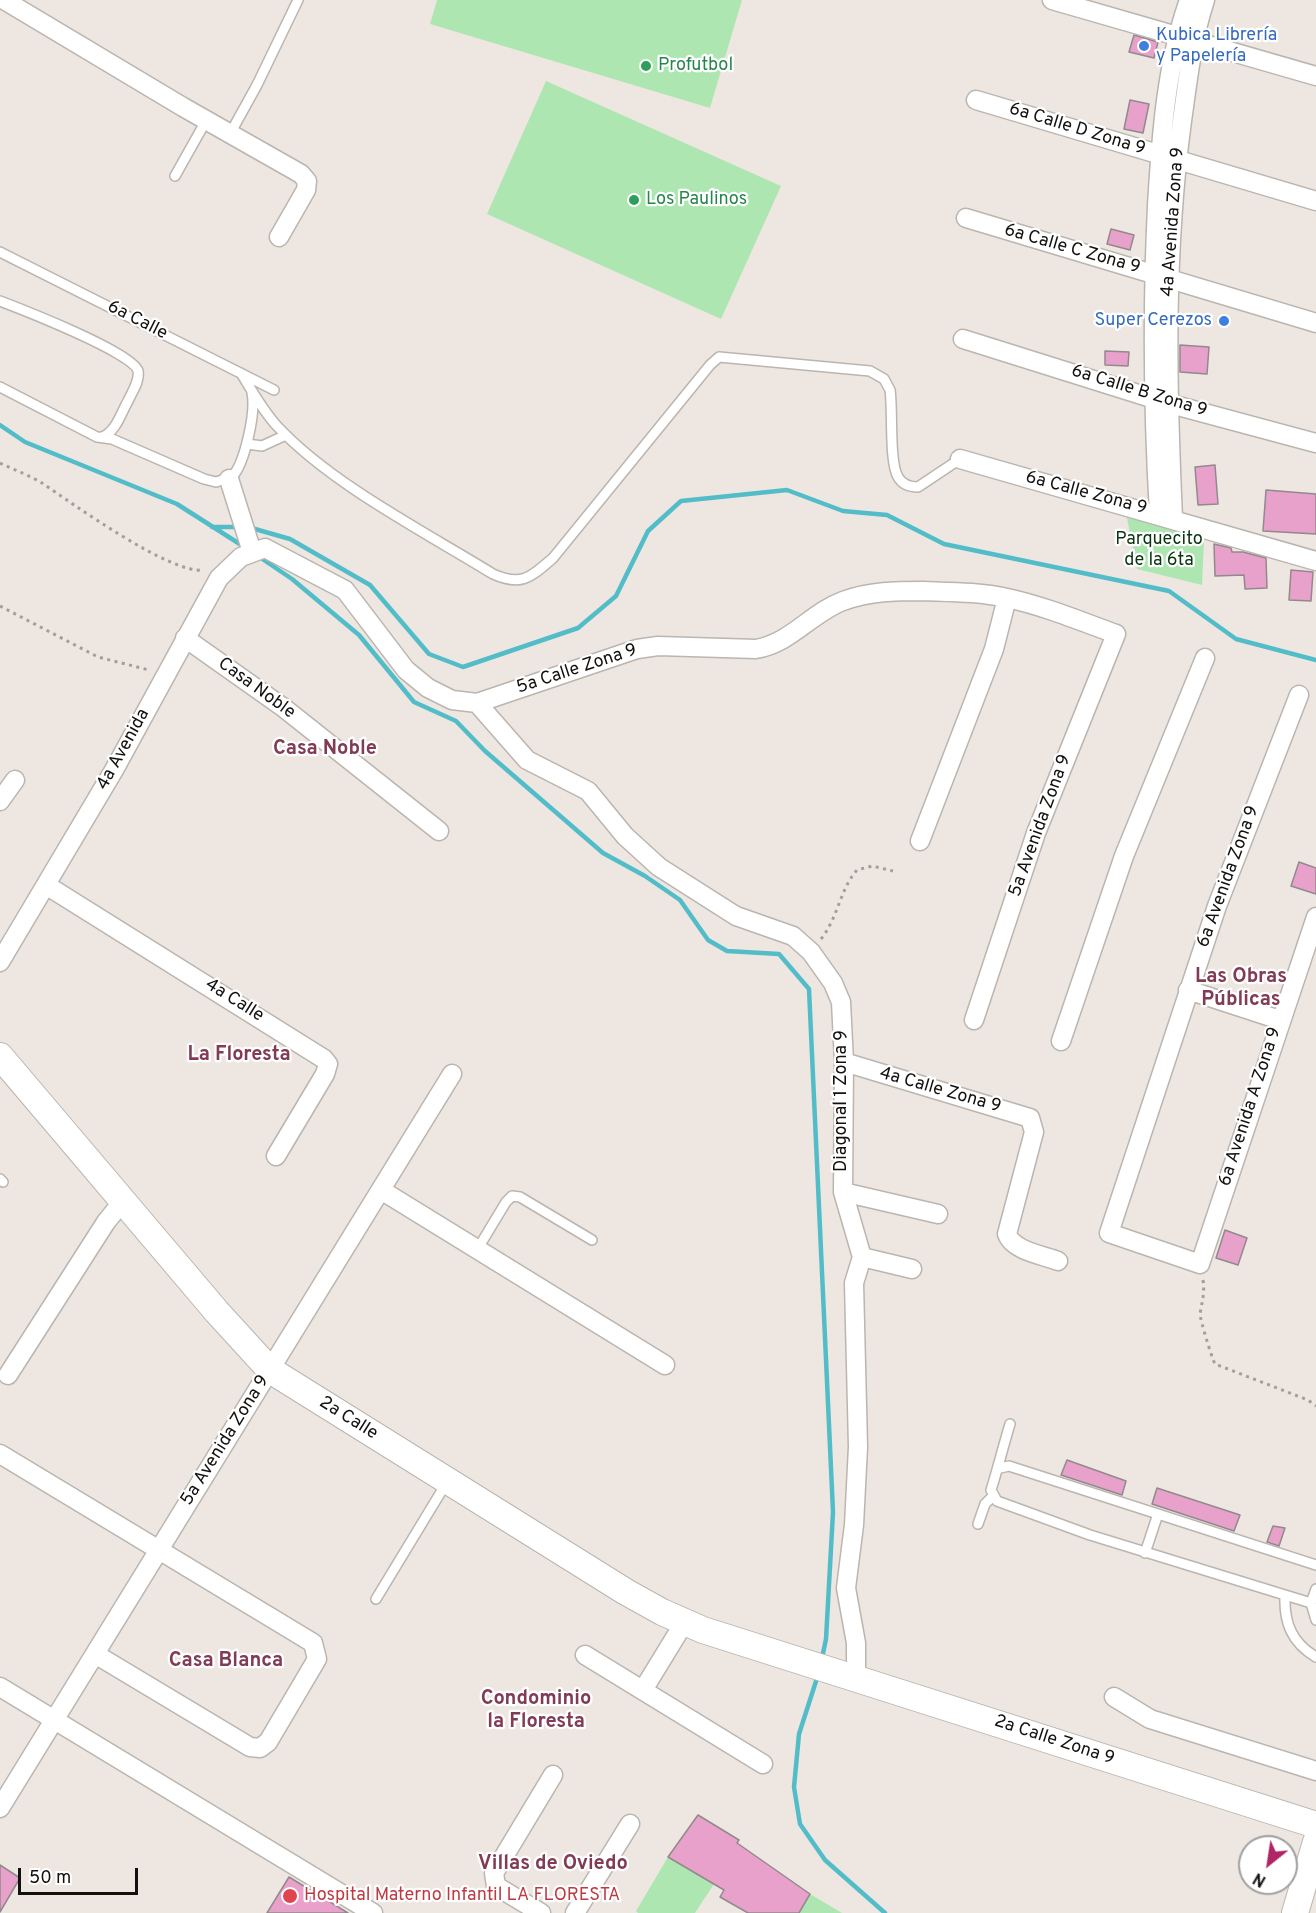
<!DOCTYPE html>
<html>
<head>
<meta charset="utf-8">
<style>
	body { margin:0 }
	#map { position:relative; width:1316px; height:1913px; overflow:hidden; background:#eee7e1; font-family:Overpass,sans-serif }
	canvas { display:block }
	.north { position:absolute; left:1238px; top:1835px; width:60px; height:60px; box-sizing:border-box; background:#fff; border:2px solid #a1a09f; border-radius:50%; rotate:210deg; font-size:16px; font-weight:700; line-height:24px; text-align:center; color:#13110f }
	.north::after { content:''; display:block; margin:auto; width:21px; height:27px; background:#af2565; clip-path:polygon(50% 0,100% 100%,50% 72%,0 100%) }
	.scale { position:absolute; left:18px; top:1868px; width:120px; height:27px; box-sizing:border-box; border:3px solid #13110f; border-top:0; padding-left:8px; font-size:18px; line-height:21px; white-space:nowrap; color:#13110f; -webkit-text-stroke:4px #fff; paint-order:stroke }
</style>
</head>
<body>
<div id="map">
<canvas width="1316" height="1913"></canvas>
<div class="north">N</div>
<div class="scale">50 m</div>
</div>
<script>
const ctx = document.querySelector('canvas').getContext('2d');
ctx.lineJoin = 'round';
function fillPath(path, color) {
  ctx.fillStyle = color;
  ctx.fill(path, 'evenodd');
}
function trace(path, color, width, dash) {
  ctx.strokeStyle = color;
  ctx.lineWidth = width;
  ctx.lineCap = dash ? 'butt' : 'round';
  ctx.setLineDash(dash || []);
  ctx.stroke(path);
}
function drawText(font, color, halo, rows, align = 'center') {
  ctx.font = font + ' Overpass,sans-serif';
  ctx.lineWidth = 4.5;
  ctx.setLineDash([]);
  ctx.textBaseline = 'middle';
  ctx.strokeStyle = halo;
  ctx.fillStyle = color;
  for (const [text, x, y, turn = 0] of rows) {
    ctx.save();
    ctx.translate(x, y);
    ctx.rotate((+turn || 0) * Math.PI / 180);
    ctx.textAlign = isNaN(turn) ? turn : align;
    if (halo) ctx.strokeText(text, 0, 0);
    ctx.fillText(text, 0, 0);
    ctx.restore();
  }
}
fillPath(new Path2D(`
	M437 0H742L710 108 430 24Z
	M546 81 781 186 721 319 487 214Z
	M1126 513 1204 541 1202 585 1137 569Z
	M668 1857 714 1884 695 1913H638L636 1911Z
	M810 1894 842 1913H799Z`), '#aee6b1');
trace(new Path2D(`
	M0 425 25 442 177 504 246 548
	M212 527H240
	M248 527 290 539 370 585 429 654 463 667 578 628 616 596 648 531 681 501 787 490 843 511 887 515 944 544 1169 591 1236 639 1316 660
	M258 556 292 579 359 635 414 702 456 721 485 751 603 853 645 876 680 900 708 940 727 951 779 954 809 989 833 1512 826 1639 822 1658
	M818 1675 799 1734 794 1787 800 1824 825 1860 885 1913`), '#52bdc8', 4.5);
const building = new Path2D(`
	M1134 35 1158 42 1154 58 1129 52Z
	M1130 100 1149 104 1143 133 1124 129Z
	M1111 229 1134 235 1130 250 1107 244Z
	M1180 345 1209 347 1207 374 1180 372Z
	M1105 351 1129 352 1128 366 1105 365Z
	M1215 465 1218 504 1198 505 1195 467Z
	M1266 490 1316 494V534L1263 531Z
	M1214 544 1231 548 1232 552H1243L1266 558 1267 588 1245 589 1244 575 1215 576Z
	M1291 570 1313 572 1311 601 1289 600Z
	M1299 862 1316 868V894L1291 886Z
	M1225 1230 1247 1238 1238 1265 1216 1258Z
	M1067 1460 1126 1481 1122 1495 1061 1475Z
	M1157 1488 1240 1515 1234 1531 1152 1504Z
	M1273 1526 1285 1528 1279 1546 1267 1542Z
	M698 1815 739 1840 737 1843 810 1894 799 1913H748L720 1897 724 1890 668 1857Z
	M0 1865 20 1878 0 1912Z
	M289 1877 348 1913H267Z`);
fillPath(building, '#e8a1ca');
trace(building, '#91898d', 1.5);
const lane = new Path2D(`
	M231 132 257 85 298 0
	M175 176 207 119
	M0 252 274 390
	M0 301C21 309 134 353 138 371 140 381 132 392 128 401 121 413 116 432 102 437
	M241 373C252 391 263 411 277 426 331 484 425 532 493 574 522 587 531 577 553 558L710 365 719 357 870 371 884 379 890 390C893 410 889 462 898 477 902 484 910 487 918 487L960 459
	M0 387 97 437 112 439 204 479 216 482 232 477C245 463 256 412 252 393
	M247 444 262 446 286 435
	M0 1179 3 1182
	M477 1250 506 1202 512 1196 520 1197 592 1240
	M1010 1424C1003 1447 998 1468 991 1490L997 1501 1090 1535 1311 1603
	M1000 1468 1009 1466 1316 1565
	M978 1524 985 1504 993 1496
	M1145 1553 1158 1514
	M1316 1589 1311 1603 1316 1620
	M1285 1596C1284 1623 1292 1643 1316 1657
	M376 1599 447 1482`);
const street = new Path2D(`
	M4 0 183 107 301 174 307 181 306 190 279 237
	M1052 0 1316 76
	M976 100 1316 201
	M966 218 1316 323
	M963 339 1167 403 1316 443
	M960 459 1316 561
	M229 479 252 552
	M1159 514C1153 411 1152 309 1157 206 1161 137 1166 65 1189 0
	M1173 518C1167 386 1164 253 1182 121 1188 79 1192 40 1205 0
	M185 638 284 708 439 831
	M1299 695 1217 906 1109 1233 1200 1264 1316 917
	M477 703 527 760 588 791 625 836 659 867 736 916 793 936 811 952 833 983 841 1002 844 1062 843 1192 862 1257 854 1283 858 1447 854 1525 846 1588 856 1643V1677
	M0 801 15 780
	M920 841 994 649 1007 598
	M46 885 324 1059 328 1064 325 1074 276 1156
	M0 962 114 770 219 578 241 557 265 548 345 590 406 670 428 688 452 700 477 703 637 649 658 646 756 649C791 643 811 613 843 601 870 591 896 591 924 591 952 592 980 592 1007 598 1044 606 1080 621 1116 634L1036 833 974 1020
	M1188 990 1280 1020
	M1061 1041 1124 856 1205 658
	M844 1062 1030 1118 1034 1132 1007 1234C1013 1251 1043 1255 1058 1261
	M381 1190 665 1365
	M843 1192 938 1214
	M862 1257 912 1269
	M8 1375 106 1222 123 1201
	M0 1454 313 1643 317 1659 268 1742 260 1748 250 1747 95 1654
	M585 1655 763 1764
	M0 1687 373 1913
	M643 1690 684 1623
	M1114 1697 1150 1719 1316 1771
	M0 1808 452 1074
	M541 1913 496 1886 494 1873 553 1775
	M575 1913 630 1824`);
const secondary = new Path2D(`
	M0 1056 217 1312 270 1370 626 1592 662 1612 703 1630 1316 1825
	M1295 1913 1316 1842`);
trace(lane, '#bbb5af', 12);
trace(street, '#bbb5af', 21);
trace(secondary, '#bbb5af', 28);
trace(new Path2D(`
	M0 463C14 470 29 475 42 483 72 503 171 575 204 570
	M0 606 98 657 149 670
	M821 939C838 918 840 889 857 870L872 866 893 871
	M1203 1280C1205 1293 1202 1302 1200 1314 1200 1319 1212 1359 1215 1364L1308 1400 1316 1406`), '#a49e9a', 3, [3, 4.5]);
trace(lane, '#fff', 9);
trace(street, '#fff', 18);
trace(secondary, '#fff', 26);
for (const [x, y, r, color] of [
	[1144,46,6,"#3f7fe0"],
	[646,66,6,"#2e9e5b"],
	[634,200,6,"#2e9e5b"],
	[1224,321,6,"#3f7fe0"],
	[290,1896,8,"#e0444e"]
]) {
  const dot = new Path2D();
  dot.arc(x, y, r, 0, 2 * Math.PI);
  ctx.fillStyle = color;
  ctx.fill(dot);
  trace(dot, '#fff', 2);
}
drawText('18px', '#366cbe', '#fff', [
	["Kubica Librería",1156,36],
	["y Papelería",1156,57],
	["Super Cerezos",1212,321,"right"]
], 'left');
drawText('18px', '#27864d', '#fff', [
	["Profutbol",658,66],
	["Los Paulinos",646,200]
], 'left');
drawText('18px', '#13110f', '#fff', [
	["6a Calle D Zona 9",1077,130,17],
	["4a Avenida Zona 9",1174,222,-86],
	["6a Calle C Zona 9",1072,250,16],
	["6a Calle",137,321,27],
	["6a Calle B Zona 9",1139,392,17],
	["6a Calle Zona 9",1086,494,15],
	["5a Calle Zona 9",577,670,-18],
	["Casa Noble",256,689,36],
	["4a Avenida",124,750,-61],
	["5a Avenida Zona 9",1041,826,-70],
	["6a Avenida Zona 9",1229,877,-70],
	["4a Calle",234,1001,32],
	["4a Calle Zona 9",940,1091,16],
	["Diagonal 1 Zona 9",842,1101,-90],
	["6a Avenida A Zona 9",1251,1107,-72],
	["2a Calle",348,1419,32],
	["5a Avenida Zona 9",226,1441,-58],
	["2a Calle Zona 9",1054,1741,18]
]);
drawText('18px', '#093410', '#fff', [
	["Parquecito",1159,540],
	["de la 6ta",1159,561]
]);
drawText('18px', '#be3a42', '#fff', [
	["Hospital Materno Infantil LA FLORESTA",304,1896]
], 'left');
drawText('bold 20px', '#803b55', '#fff', [
	["Casa Noble",325,750],
	["Las Obras",1241,978],
	["Públicas",1241,1001],
	["La Floresta",239,1056],
	["Casa Blanca",226,1662],
	["Condominio",536,1700],
	["la Floresta",536,1723],
	["Villas de Oviedo",553,1865]
]);
</script>
</body>
</html>
